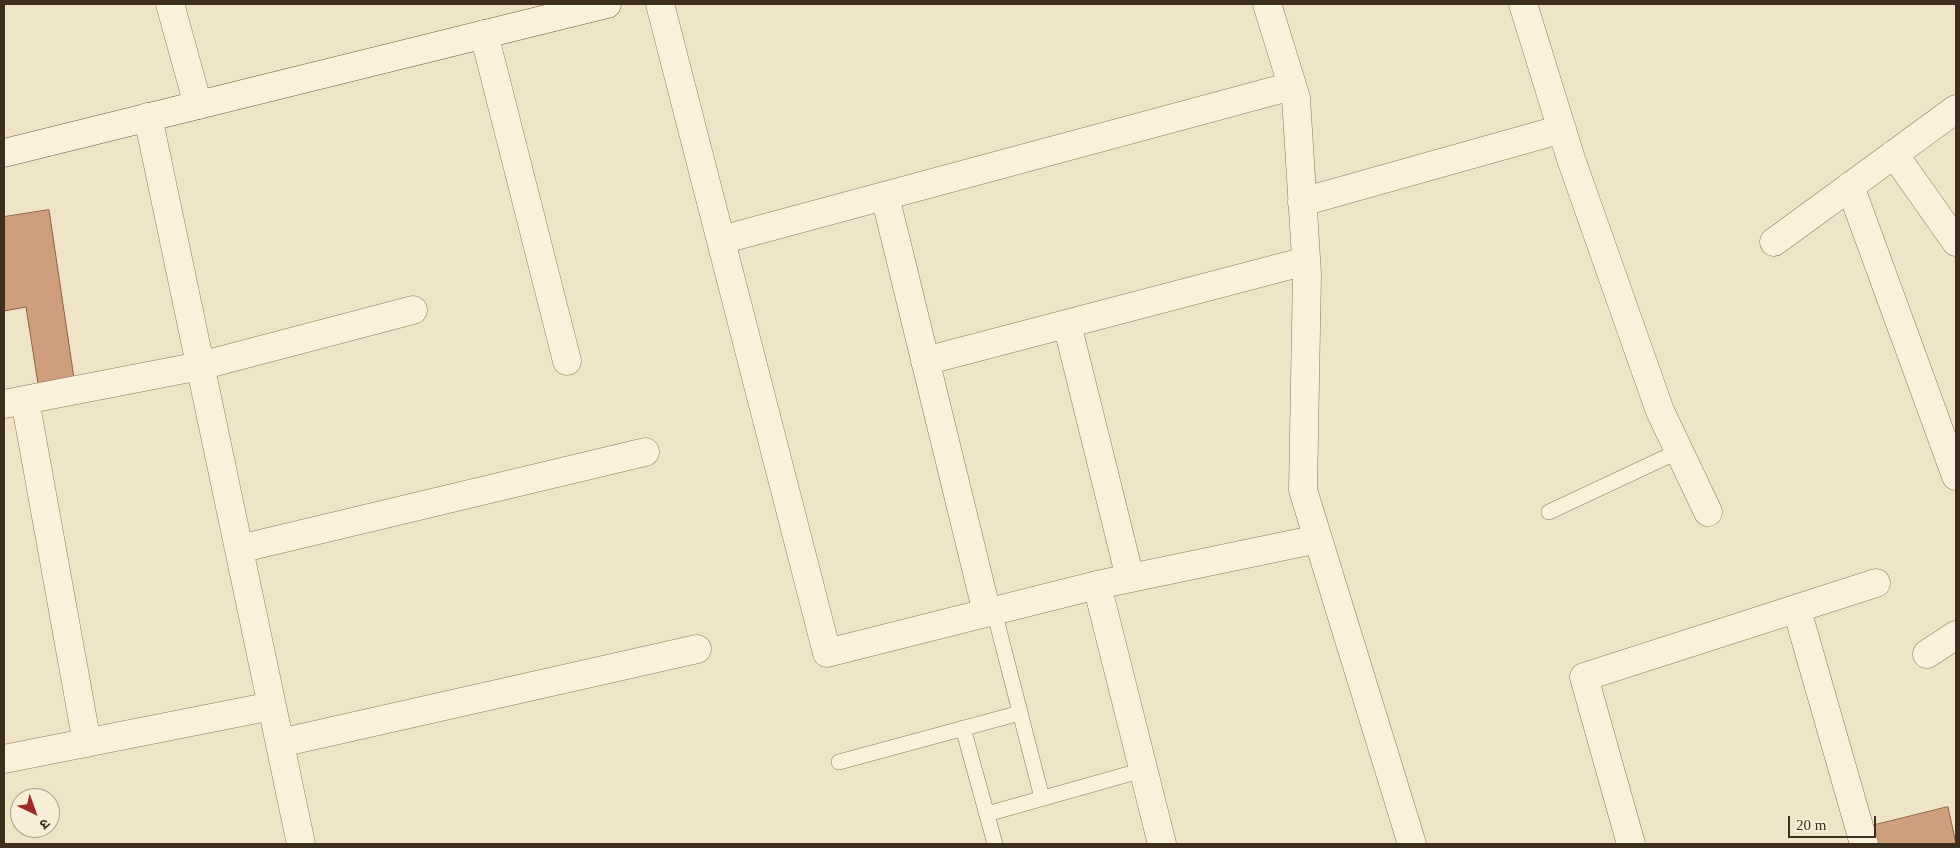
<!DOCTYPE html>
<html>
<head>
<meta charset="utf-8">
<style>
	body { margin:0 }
	#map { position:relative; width:1960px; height:848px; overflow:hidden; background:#f0e4c8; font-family:"Times New Roman","Noto Sans Devanagari",serif }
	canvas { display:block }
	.frame { position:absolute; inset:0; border:5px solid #3d2e20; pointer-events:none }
	.north { position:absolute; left:10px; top:788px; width:50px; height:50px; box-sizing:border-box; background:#f7eed8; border:1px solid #ada18e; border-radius:50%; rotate:138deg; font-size:14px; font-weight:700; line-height:20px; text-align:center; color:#3d2e20 }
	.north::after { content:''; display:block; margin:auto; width:18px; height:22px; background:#9e2a2b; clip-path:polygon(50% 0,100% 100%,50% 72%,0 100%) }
	.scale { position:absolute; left:1788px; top:816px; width:88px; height:22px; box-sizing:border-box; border:2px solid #3d2e20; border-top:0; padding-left:6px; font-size:15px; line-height:18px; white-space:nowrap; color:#3d2e20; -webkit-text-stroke:4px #f7eed8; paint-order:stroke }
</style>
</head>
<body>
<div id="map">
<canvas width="1960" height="848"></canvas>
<div class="frame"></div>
<div class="north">उ</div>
<div class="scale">20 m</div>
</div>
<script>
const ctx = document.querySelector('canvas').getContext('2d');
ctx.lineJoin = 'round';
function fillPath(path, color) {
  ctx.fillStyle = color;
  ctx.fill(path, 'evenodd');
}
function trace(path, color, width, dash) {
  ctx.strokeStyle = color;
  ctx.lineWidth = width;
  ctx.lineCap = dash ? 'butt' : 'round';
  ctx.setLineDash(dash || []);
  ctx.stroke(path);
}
const building = new Path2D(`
	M49 210 75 385 39 390 26 307 4 311V217Z
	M1948 807 1956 844H1872L1867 827Z`);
fillPath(building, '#cf9f7d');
trace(building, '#8d5f41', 1);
const lane = new Path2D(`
	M1549 512 1679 451
	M994 611 1042 798
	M963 728 995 844
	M839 762 1020 713
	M987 814 1143 770`);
const street = new Path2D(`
	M170 4 198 105
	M660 4 827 653 1097 585 1318 539
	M1267 4 1296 98 1307 274 1303 490 1412 844
	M1523 4 1571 159 1660 411 1708 512
	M484 34 567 361
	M148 117 301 844
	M1894 154 1956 242
	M1850 186 1956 476
	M885 196 987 613
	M1302 202 1562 129
	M721 240 1292 86
	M1774 242 1956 109
	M1067 324 1130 578
	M925 361 1306 261
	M25 400 87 743
	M4 404 200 366 413 310
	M239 549 645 452
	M1097 585 1162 844
	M1797 610 1864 844
	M1927 654 1956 635
	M280 743 697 649
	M4 759 272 706
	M1631 844 1584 677 1876 583`);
const secondary = new Path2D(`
	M4 153 607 4`);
trace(lane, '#8d765c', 16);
trace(street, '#8d765c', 29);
trace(secondary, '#6f573f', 29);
trace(lane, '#faf1dc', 15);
trace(street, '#faf1dc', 28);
trace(secondary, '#faf1dc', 28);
</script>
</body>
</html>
